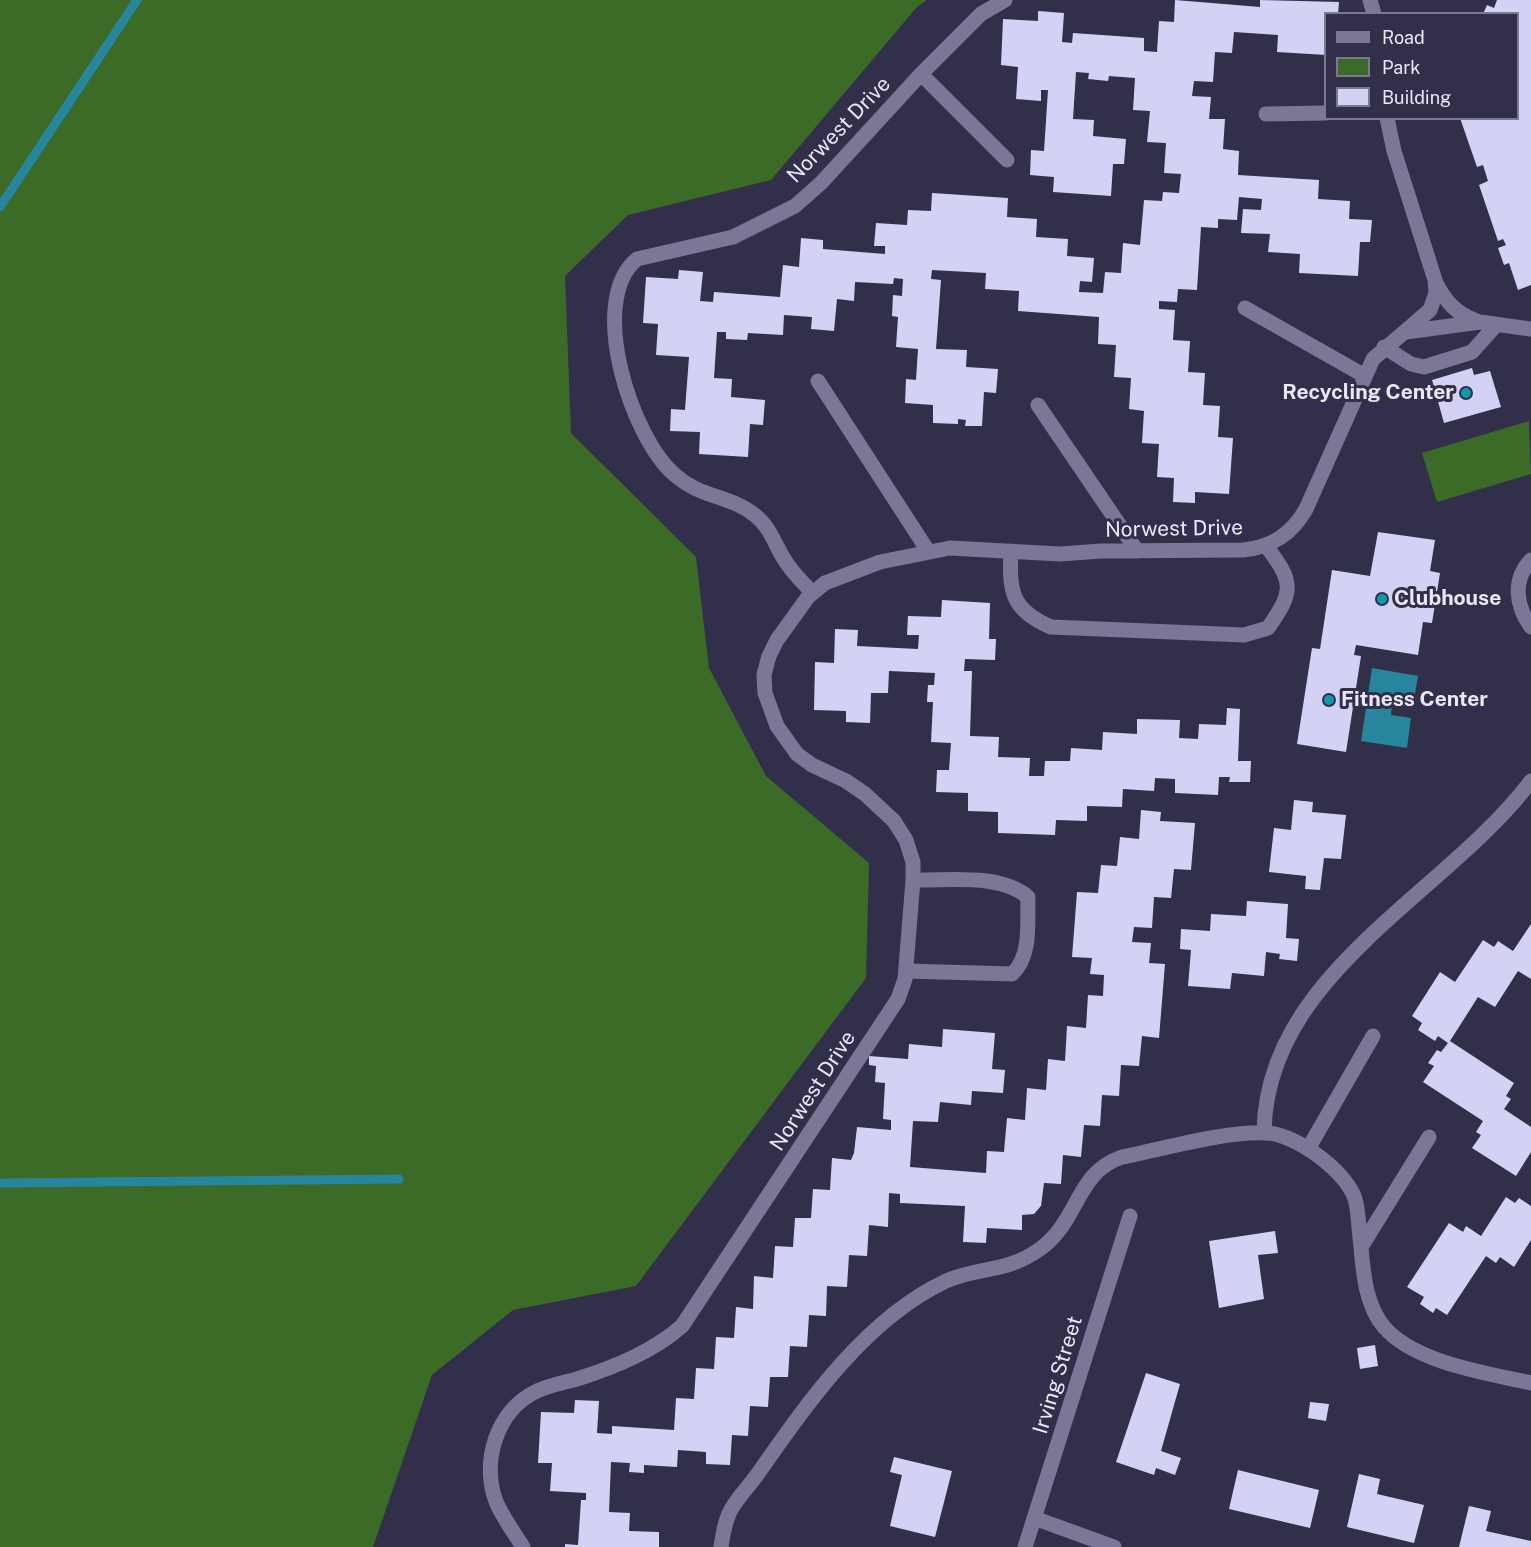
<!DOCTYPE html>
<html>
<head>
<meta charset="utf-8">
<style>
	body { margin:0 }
	#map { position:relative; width:1531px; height:1547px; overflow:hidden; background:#322f4a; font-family:"Public Sans",sans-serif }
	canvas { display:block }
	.legend { position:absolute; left:1324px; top:12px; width:195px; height:108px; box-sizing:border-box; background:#322f4a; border:2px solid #7b7990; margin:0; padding:8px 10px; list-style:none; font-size:18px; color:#e9e8f9 }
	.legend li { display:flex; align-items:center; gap:12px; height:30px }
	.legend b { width:30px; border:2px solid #7b7990 }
</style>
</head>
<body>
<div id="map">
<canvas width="1531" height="1547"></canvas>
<ul class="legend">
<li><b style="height:8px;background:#7a7896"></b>Road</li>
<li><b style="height:16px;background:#3c6a27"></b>Park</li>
<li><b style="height:16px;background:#d4d2f4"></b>Building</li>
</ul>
</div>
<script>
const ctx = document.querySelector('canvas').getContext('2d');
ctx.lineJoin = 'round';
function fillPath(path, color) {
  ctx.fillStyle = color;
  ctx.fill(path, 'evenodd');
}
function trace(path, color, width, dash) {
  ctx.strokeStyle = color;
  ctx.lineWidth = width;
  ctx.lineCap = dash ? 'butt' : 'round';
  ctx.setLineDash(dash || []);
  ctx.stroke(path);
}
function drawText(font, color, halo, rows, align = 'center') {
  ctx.font = font + ' "Public Sans",sans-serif';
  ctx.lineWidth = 6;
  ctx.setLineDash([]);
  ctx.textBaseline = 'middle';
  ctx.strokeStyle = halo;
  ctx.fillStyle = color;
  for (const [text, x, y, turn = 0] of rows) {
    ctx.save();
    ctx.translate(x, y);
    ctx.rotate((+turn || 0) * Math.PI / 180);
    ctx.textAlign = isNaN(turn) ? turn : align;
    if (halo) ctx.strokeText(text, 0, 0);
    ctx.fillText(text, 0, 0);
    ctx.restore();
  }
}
fillPath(new Path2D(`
	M0 0H927L917 7 771 180 628 215 565 276 571 433 696 557 709 668 766 776 869 863 866 978 636 1286 513 1310 432 1375 373 1547H0Z
	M1529 421 1531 474 1437 502 1422 453Z`), '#3c6a27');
fillPath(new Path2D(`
	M1372 668 1418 676 1413 706 1392 703 1391 715 1411 718 1407 748 1361 741Z`), '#27869d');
trace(new Path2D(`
	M0 207 137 0
	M0 1183 399 1179`), '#27869d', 9);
fillPath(new Path2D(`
	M1175 0 1260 7V0L1339 2 1338 14H1326V55L1277 52 1278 35 1234 32 1232 53 1215 52 1213 82 1194 81 1192 96 1211 97 1209 119H1225L1223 149 1239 151 1238 175 1319 180 1318 199 1350 201 1349 219 1372 220 1370 242H1360L1358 276 1299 273 1300 254 1268 252 1270 234 1241 233 1243 209 1261 210 1262 199 1239 197 1237 220 1218 219V228L1201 227 1197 290 1178 289 1177 302 1159 301V309L1175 310 1173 340 1190 341 1188 372 1205 373 1203 405 1220 406 1218 437 1233 438 1229 494 1195 492V503L1173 502 1174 478 1157 477 1159 444 1142 443 1144 411 1129 409 1131 378 1114 377 1116 345 1098 344 1099 317 1018 311 1019 291 985 289 986 273 932 270 931 279 941 280 936 349 967 350 966 367 998 369 996 393 984 392 982 426H965L966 420 958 419V424L933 423V405L905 403 906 379 916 380 918 349 896 347 898 317 892 316 893 295 902 296 903 279 894 278 893 284 855 282 854 301 837 299 834 331 811 329 812 317 784 315 783 335 748 333 747 340 726 339V332H717L714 378 732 379 731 397 765 400 763 425 750 424 748 457 699 454 700 432 670 431 671 409 685 410 689 357 656 355 658 324 643 323 646 277 678 279 679 270 703 272 700 301 713 302 714 292 780 297 783 265 799 267 801 238 823 240V249L885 254V246H874L876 223 907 225 908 210 931 211 932 193 1008 198 1007 217 1037 219 1036 237 1068 239 1067 256 1094 258 1092 282 1080 281 1079 292 1103 293 1105 272 1121 273 1123 243 1140 245 1144 200 1162 201 1163 192 1179 193 1181 174 1164 173 1166 143 1147 142 1150 111 1133 110 1135 78 1109 76 1108 81 1088 79 1089 73 1076 72 1073 119 1094 120 1093 136 1126 139 1124 164H1113L1111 196 1053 192 1054 177 1030 175 1031 150 1044 151 1048 90H1041V101L1016 99 1018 67 1001 65 1003 19 1038 21V11L1064 13 1062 42 1072 43 1073 33 1144 38V51L1157 52 1159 21 1174 22Z
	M1497 0H1531V285L1518 290 1509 263 1504 265 1498 248 1506 245 1503 239 1498 241 1479 185 1488 181 1483 165 1477 167 1460 118H1518V14H1483L1487 5 1494 8Z
	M1472 368 1474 375 1490 371 1501 407 1444 423 1432 380Z
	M1378 532 1435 540 1430 571 1440 573 1432 623 1423 622 1418 655 1356 645 1354 655 1361 656 1346 752 1297 744 1312 648 1320 649 1332 570 1370 576Z
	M942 600 990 603 989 639H996L995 660 965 659 964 671H972L970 736 999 737 998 757 1030 758 1029 776H1044L1045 761H1070L1071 748 1102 750 1103 732 1137 734V719L1180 720 1179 738 1198 739 1199 724 1226 725 1227 708 1240 709 1238 761H1251L1250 782H1229L1230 777H1219L1218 795 1175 793V779L1155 778 1154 791 1123 789 1122 807 1087 806V821L1056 820 1055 835 998 833V812L968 811V793L936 792 937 770H949L951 743 931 742 933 702H927L928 685H934L935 673 889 671 888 693H871L870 723 846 722V711L814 710 815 662 834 663 835 629 858 630 857 646 918 649 919 635H907L908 616 941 617Z
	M1294 800 1313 802 1312 812 1346 815 1341 859 1324 858 1320 890 1305 889 1306 876 1269 872 1274 828 1291 830Z
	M1141 810 1161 812 1160 821 1195 823 1191 870 1174 869 1171 898 1154 897 1152 928 1134 927 1132 942 1151 943 1149 963 1165 964 1159 1038 1142 1036 1139 1066 1121 1065 1119 1096 1102 1095 1100 1126 1084 1125 1081 1157 1063 1155 1061 1184 1044 1183 1041 1206 1034 1214 1022 1215V1230L987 1228 986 1243 963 1242 965 1206 900 1203V1194L889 1193 888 1227 869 1225 867 1256 849 1255 847 1287 827 1286 826 1316 809 1315 807 1347 790 1346 788 1377H770L768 1407 750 1406 748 1436 732 1435 730 1465 706 1464V1452L678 1450 677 1467 644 1465V1473L629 1472 630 1463 611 1462 609 1512 630 1513 629 1531 659 1532V1547H565V1544L578 1545 581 1500H586V1493L550 1491 552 1463H538L541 1412 574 1413 575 1400 599 1401 597 1433 612 1434V1426L674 1430 676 1398 694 1399 696 1368 714 1369 716 1337 734 1338 736 1307 753 1309 754 1276 773 1278 775 1246 793 1247 795 1218H811L813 1189 830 1190 832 1158 851 1160 854 1153 857 1127 891 1130V1120L883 1119 885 1083 875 1082 876 1066 869 1065V1056L908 1059 909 1044 942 1047 943 1029 995 1033 992 1069 1005 1070 1003 1093 972 1091 971 1105 940 1102 938 1122 913 1121 910 1167 986 1173 987 1151 1004 1152 1007 1118 1025 1120 1027 1088 1046 1090 1048 1059 1065 1061 1067 1026 1086 1028 1088 995 1103 996 1104 975 1090 974 1092 958 1072 957 1077 892 1098 893 1101 865 1117 866 1120 837 1139 839Z
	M1247 901 1288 904 1286 938 1299 939 1297 961 1279 959 1280 954 1266 952 1264 976 1232 973 1230 989 1188 986 1191 950 1180 949 1181 929 1210 931 1211 914 1246 916Z
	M1531 924V979L1518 971 1495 1007 1478 997 1450 1041 1514 1083 1506 1096 1511 1099 1504 1109 1531 1127V1152L1516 1176 1472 1148 1481 1135 1476 1132 1483 1121 1423 1082 1434 1066 1428 1063 1437 1050 1441 1052 1448 1043 1438 1036 1435 1041 1418 1030 1422 1023 1412 1016 1440 972 1455 982 1483 940 1494 947 1498 941 1513 951Z
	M1506 1197 1515 1203 1519 1198 1531 1206V1240L1514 1267 1500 1257 1496 1263 1486 1256 1447 1315 1436 1308 1433 1313 1420 1304 1424 1297 1407 1287 1449 1223 1463 1232 1466 1226 1481 1236Z
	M1275 1231 1278 1253 1258 1255 1264 1299 1219 1308 1209 1241Z
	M1375 1345 1378 1366 1360 1369 1357 1348Z
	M1146 1373 1180 1384 1161 1451 1181 1458 1175 1475 1156 1468 1154 1475 1116 1462Z
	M1310 1402 1329 1404 1326 1421 1308 1418Z
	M894 1457 952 1471 935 1537 890 1526 902 1475 890 1472Z
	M1238 1470 1319 1490 1310 1528 1229 1509Z
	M1359 1474 1380 1479 1377 1494 1424 1505 1414 1543 1347 1527Z
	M1469 1506 1491 1511 1486 1531 1531 1541V1547H1459Z`), '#d4d2f4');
trace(new Path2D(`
	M1370 0 1374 14
	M921 74 1007 160
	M1266 114 1326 113
	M1435 281C1445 301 1456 314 1477 321
	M1245 308 1365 376
	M1406 332 1480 322 1531 329
	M1384 347 1411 364 1424 367 1472 352 1496 325
	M818 381 928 551
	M1038 405 1137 551
	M1011 551C1009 591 1011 610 1051 627L1244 635 1268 628C1294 591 1294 582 1266 546
	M812 592C804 584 795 575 788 565 776 549 772 529 756 516 731 495 702 499 675 475 632 439 586 301 637 259L733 237 795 206 821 183 921 74 981 14 1005 0
	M906 971 1012 974C1032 956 1027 922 1028 897 999 873 949 881 913 880
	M1264 1132C1266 974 1445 895 1531 781
	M1308 1149 1373 1036
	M1361 1247 1429 1137
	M523 1547C514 1533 504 1519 497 1504 480 1464 496 1410 537 1391 550 1385 563 1383 577 1379 615 1367 652 1352 682 1326L898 999 905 979 913 880V862L906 840 894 821 865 794 846 781 812 765 797 754 777 726 765 693 764 675 769 656 777 640 808 597 825 583 880 562 950 548 1060 554 1101 551 1243 550C1272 547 1292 534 1306 509L1373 359 1430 310 1436 293 1435 280 1394 151 1387 118
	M721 1547C723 1534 725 1519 732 1508 739 1496 749 1486 757 1475 806 1405 865 1319 946 1281 979 1266 1005 1274 1040 1249 1080 1220 1075 1173 1122 1157 1163 1149 1225 1131 1265 1133 1294 1133 1343 1169 1354 1196 1358 1206 1358 1217 1359 1228 1363 1260 1362 1301 1384 1327 1415 1363 1487 1373 1531 1383`), '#7a7896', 15);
trace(new Path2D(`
	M1531 560C1512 580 1516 606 1531 627
	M1034 1518 1114 1547
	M1025 1547 1130 1216`), '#7a7896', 15);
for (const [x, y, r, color] of [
	[1466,393,6,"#0f9aa8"],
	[1382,599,6,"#0f9aa8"],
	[1329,700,6,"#0f9aa8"]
]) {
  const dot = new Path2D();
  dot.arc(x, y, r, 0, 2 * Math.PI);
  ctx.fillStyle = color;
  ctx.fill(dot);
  trace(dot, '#322f4a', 2);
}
drawText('21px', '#e9e8f9', '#322f4a', [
	["Norwest Drive",839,130,-46],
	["Norwest Drive",1174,529,-1],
	["Norwest Drive",813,1091,-57],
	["Irving Street",1058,1375,-73]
]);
drawText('bold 21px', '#e9e8f9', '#322f4a', [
	["Recycling Center",1454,393,"right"],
	["Clubhouse",1394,599],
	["Fitness Center",1341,700]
], 'left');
</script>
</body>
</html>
